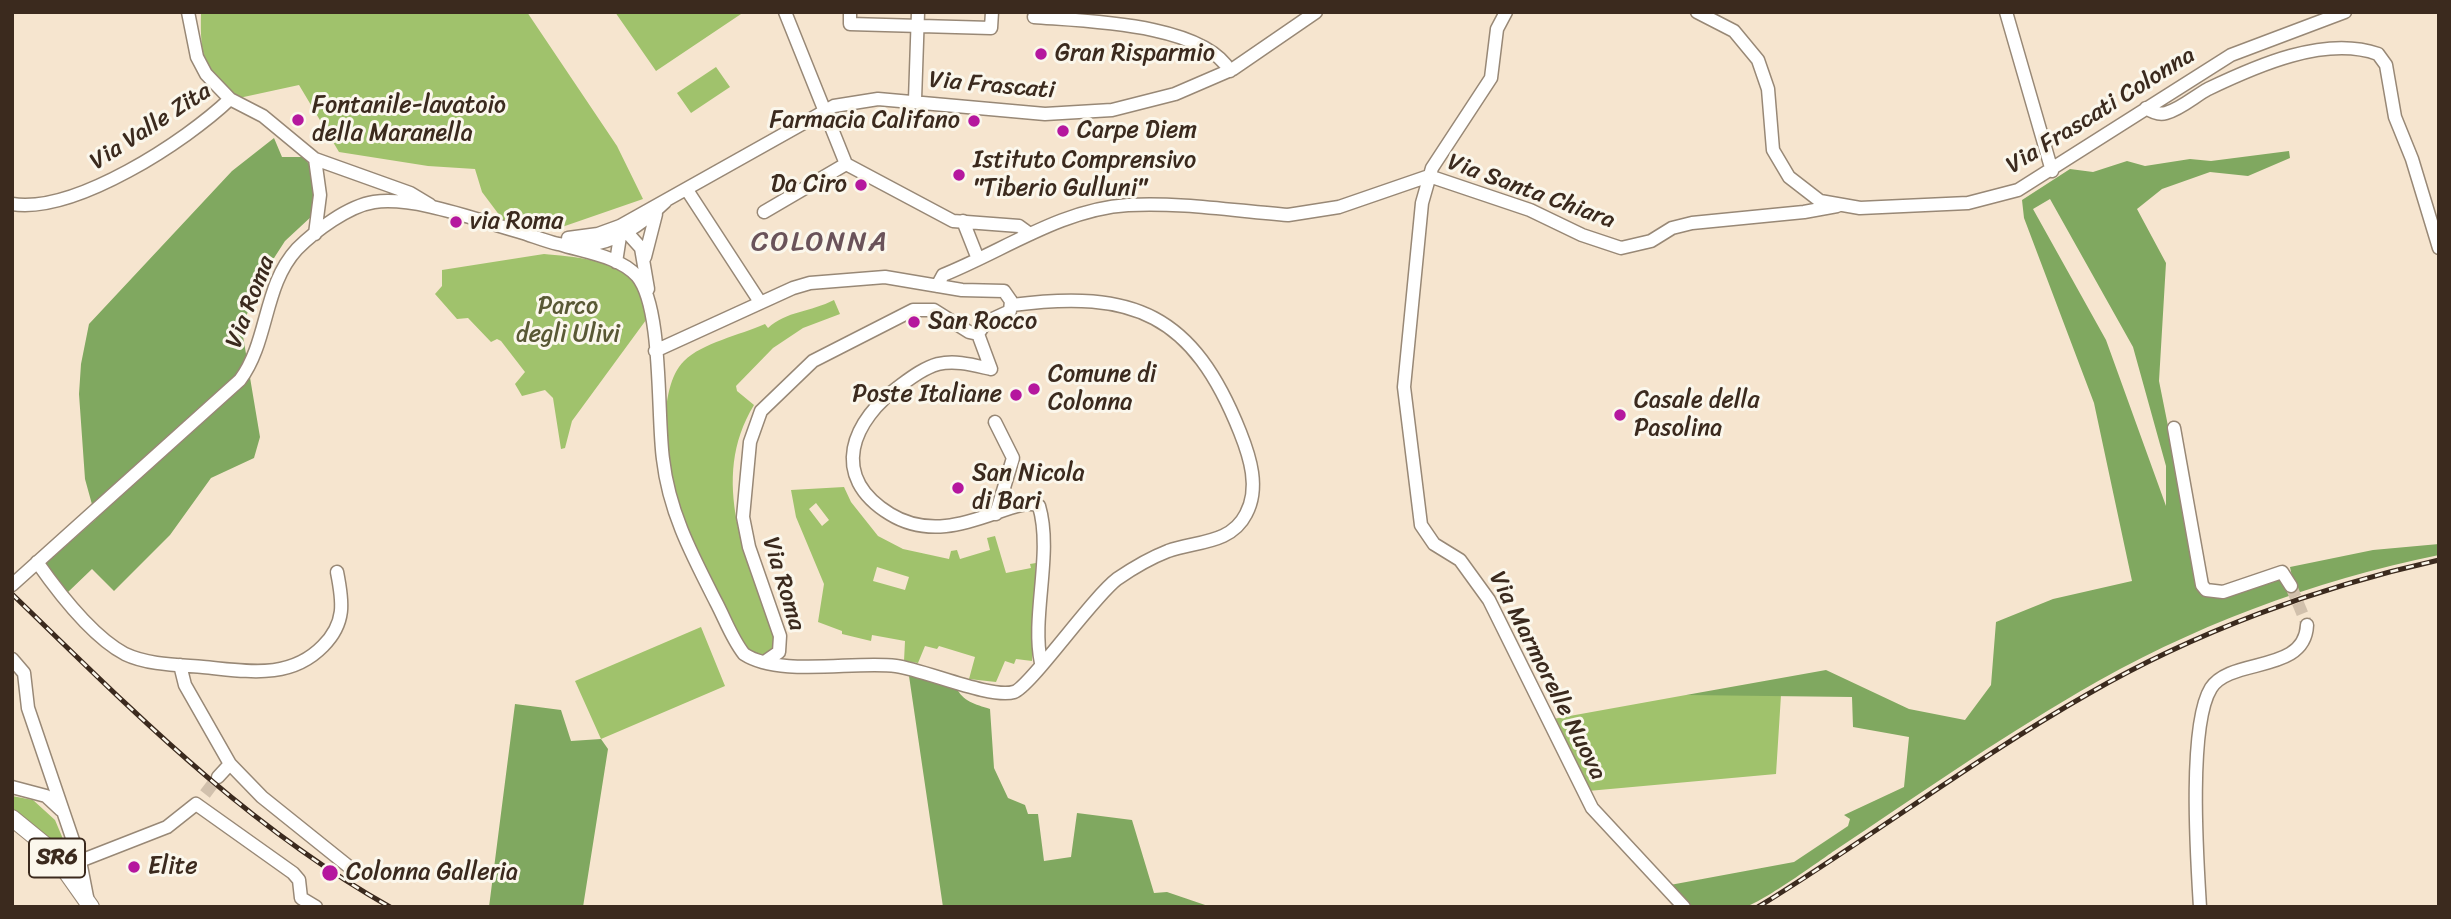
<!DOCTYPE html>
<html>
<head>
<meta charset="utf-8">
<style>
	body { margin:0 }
	#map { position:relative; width:2451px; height:919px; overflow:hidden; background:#f6e5cf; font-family:Sriracha,sans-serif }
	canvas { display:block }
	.frame { position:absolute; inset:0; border:14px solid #3b2a1e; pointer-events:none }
</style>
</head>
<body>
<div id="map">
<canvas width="2451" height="919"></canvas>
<div class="frame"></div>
</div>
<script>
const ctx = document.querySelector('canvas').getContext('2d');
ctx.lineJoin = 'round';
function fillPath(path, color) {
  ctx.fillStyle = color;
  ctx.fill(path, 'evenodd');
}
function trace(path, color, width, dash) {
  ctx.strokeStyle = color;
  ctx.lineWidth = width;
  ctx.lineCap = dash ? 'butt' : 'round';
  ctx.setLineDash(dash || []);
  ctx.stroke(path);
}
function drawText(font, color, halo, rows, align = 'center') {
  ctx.font = font + ' Sriracha,sans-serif';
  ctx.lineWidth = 6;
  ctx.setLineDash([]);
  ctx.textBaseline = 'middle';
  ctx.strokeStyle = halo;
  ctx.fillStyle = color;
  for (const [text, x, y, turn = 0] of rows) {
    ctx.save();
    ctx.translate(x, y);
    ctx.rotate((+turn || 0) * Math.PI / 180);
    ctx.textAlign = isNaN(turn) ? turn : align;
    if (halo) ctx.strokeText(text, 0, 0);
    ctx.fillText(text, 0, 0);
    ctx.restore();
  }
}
fillPath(new Path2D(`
	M201 12H527L617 146 643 199 562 227 503 220 482 192 475 169 428 166 339 152 299 85 239 98C203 68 200 59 201 12Z
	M615 12H744L656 71Z
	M716 67 730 87 691 113 677 93Z
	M544 254C569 256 621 260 637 283 643 291 644 310 646 320L572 421 565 448 561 449 553 398 545 390 522 396 515 384 525 372 501 341 497 339 491 342 468 318 457 319 435 294 442 286V270Z
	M834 300 840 314 803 328 773 348 736 386 737 391 754 405C708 480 747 562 775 636L772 650 762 655 749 651 739 637C717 594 689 548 675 501 665 466 656 389 684 361 702 343 740 335 765 324L768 328C786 311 811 312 834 300Z
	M844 487 851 502 878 536 903 549 949 559 951 551 957 550 960 559 990 550 987 538 995 536 1006 573 1031 568 1030 564 1036 563 1032 661 1016 659 1014 664 1005 661 996 682 969 679 975 657 939 646 937 649 925 646 918 663 904 661 905 641 872 635 871 641 842 634V631L818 622 824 584 796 517 791 490ZM816 503 829 520 822 526 809 509ZM877 567 909 577 905 590 873 581Z
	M701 627 725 686 601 739 575 681Z
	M1686 695H1781L1776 774 1588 791 1553 719Z
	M12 796 33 800 55 820 74 865 69 864 43 833 12 810Z`), '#a0c26c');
fillPath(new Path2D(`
	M274 138 282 157H304L318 177 313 215 285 241 256 286 242 330 260 437 254 458 211 478 170 535 114 591 92 569 67 593 44 565 96 519 85 479 79 394 81 364 89 324 232 171Z
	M2289 151 2290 158 2248 176 2210 172 2162 189 2137 209 2166 263 2159 381 2201 591 2277 576 2294 586 2290 567 2373 550 2439 544V555C2314 580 2188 628 2079 692 1995 741 1915 797 1834 851 1818 862 1760 904 1744 907 1728 910 1708 907 1691 907L1670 885 1794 862 1848 826 1850 819 1844 815 1904 787 1909 737 1853 727 1852 697 1686 695 1826 670 1909 709 1965 720 1991 685 1996 622 2053 599 2132 581 2094 403 2024 218 2022 200 2070 169 2093 172 2127 161 2145 166 2190 159 2211 161ZM2050 199 2133 347 2166 466V506L2106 340 2033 209Z
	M909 676 956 687C963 702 975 704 990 709L994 768 1008 798 1025 805 1028 814H1038L1044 861 1071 857 1077 813 1132 820 1154 893 1167 892 1211 907H943Z
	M515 704 561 710 571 741 601 739 608 749 583 907H489Z`), '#80a860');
trace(new Path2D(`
	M2291 586 2307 625
	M205 794 218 777`), '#d1c0ac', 12, [12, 6]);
const minor = new Path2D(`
	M188 12 197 57 206 74 230 99 263 116 315 159 320 195 315 234
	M785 12 846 164 953 221 1019 226 1030 234
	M850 12V24L991 28 992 12
	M1506 12 1497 29 1491 78 1432 168 1422 203 1404 387 1421 525 1434 544 1460 560 1489 600 1592 808 1684 907
	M1697 12 1734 31 1758 60 1768 89 1773 150 1789 177 1820 201 1860 208 1968 203 2018 190 2231 55 2345 12
	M2006 12 2052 171
	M1034 17C1084 21 1203 23 1230 71
	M915 100 918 12
	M2146 108C2152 112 2159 115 2166 113 2181 109 2195 96 2208 89 2256 66 2325 35 2378 54L2386 65 2395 117 2412 159 2439 248
	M315 159 410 193 430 205
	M687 190 760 302
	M12 204C75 214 186 141 230 99
	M764 212 846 164
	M963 221 978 259
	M623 228 641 248 648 289
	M568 238 598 234 620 226 834 106 878 99 1045 114 1112 110 1175 94 1233 69 1316 12
	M559 244C584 252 619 256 637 276 663 307 657 416 663 459 669 512 692 555 716 602 725 619 732 639 744 654 779 677 853 661 896 666 925 670 991 699 1014 692 1030 687 1092 598 1117 579 1133 568 1150 558 1168 551 1196 541 1231 544 1246 514 1260 488 1250 457 1240 432 1193 314 1134 289 1012 305
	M645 257 656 214
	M616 262 621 230
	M937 286 943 275C1003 251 1062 209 1128 205 1180 202 1236 211 1288 215L1339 207 1429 176 1530 210 1582 235 1621 248 1651 241 1672 228 1692 223 1804 212 1837 206
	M978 334 991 369
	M655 351 793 288 810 283 885 277 962 290 1004 291 1011 301 1010 311 986 322 978 334
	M991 369C973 365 956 360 938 364 924 368 912 377 901 385 852 420 828 476 890 514 950 551 1014 493 1039 506 1053 553 1031 616 1041 663
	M995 422 1013 458 996 514
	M2174 428 2202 585 2206 590 2223 592 2282 572 2291 586
	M37 562C58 592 93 637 125 654 148 665 179 665 203 667 247 671 290 680 323 646 346 623 343 602 337 572
	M12 585 240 380C269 341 263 286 297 249 315 231 348 206 374 202 416 196 479 221 520 232 540 238 560 248 582 246 616 243 641 225 665 202
	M12 659 24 673 28 708 80 861 87 897
	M766 661 779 652 780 636 749 547 743 517 750 442 761 411 813 361 913 310H934L969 332 978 334
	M180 665 185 685 230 764 262 797 353 870
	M218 777 230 764
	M12 787 46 796 61 810
	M80 861 167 827 196 804 293 873 299 880 301 898 316 907
	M2200 907C2197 859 2188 725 2211 688 2231 657 2305 674 2307 625`);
const major = new Path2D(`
	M12 818 50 849 91 907`);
trace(minor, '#988876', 15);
trace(major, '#988876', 18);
trace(minor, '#fff', 12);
trace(major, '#fff', 16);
const rail = new Path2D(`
	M12 594C132 710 243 824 390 907
	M1758 907C1869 839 1974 759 2088 694 2195 632 2318 587 2439 560`);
trace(rail, '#3b2a1e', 5);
trace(rail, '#fbf7ec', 2.5, [8]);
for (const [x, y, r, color] of [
	[1041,54,7,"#b5179e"],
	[298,120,7,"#b5179e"],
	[974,121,7,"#b5179e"],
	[1063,131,7,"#b5179e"],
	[959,175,7,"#b5179e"],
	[861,185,7,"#b5179e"],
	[456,222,7,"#b5179e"],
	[914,322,7,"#b5179e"],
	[1034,389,7,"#b5179e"],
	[1016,395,7,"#b5179e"],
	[1620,415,7,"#b5179e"],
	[958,488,7,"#b5179e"],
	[134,867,7,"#b5179e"],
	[330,873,9,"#b5179e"]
]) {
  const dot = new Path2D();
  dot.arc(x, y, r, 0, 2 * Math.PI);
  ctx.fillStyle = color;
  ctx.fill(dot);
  trace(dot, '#fbf7ec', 2.5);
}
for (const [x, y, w] of [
	[57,858,56]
]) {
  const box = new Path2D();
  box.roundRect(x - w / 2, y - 19.5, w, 39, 5);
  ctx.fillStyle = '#fbf7ec';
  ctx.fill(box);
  trace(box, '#3b2a1e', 2);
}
drawText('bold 23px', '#3b2a1e', null, [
	["SR6",57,858]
]);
drawText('24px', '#3b2a1e', '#fbf7ec', [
	["Gran Risparmio",1055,54],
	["Fontanile-lavatoio",312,106],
	["della Maranella",312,134],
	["Farmacia Califano",960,121,"right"],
	["Carpe Diem",1077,131],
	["Istituto Comprensivo",973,161],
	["\"Tiberio Gulluni\"",973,189],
	["Da Ciro",847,185,"right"],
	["via Roma",470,222],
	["San Rocco",928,322],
	["Comune di",1048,375],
	["Colonna",1048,403],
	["Poste Italiane",1002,395,"right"],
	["Casale della",1634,401],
	["Pasolina",1634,429],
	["San Nicola",972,474],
	["di Bari",972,502],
	["Elite",148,867],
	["Colonna Galleria",346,873]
], 'left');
drawText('24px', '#3b2a1e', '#fbf7ec', [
	["Via Frascati",992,86,5],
	["Via Frascati Colonna",2101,111,-32],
	["Via Valle Zita",151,127,-33],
	["Via Santa Chiara",1531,192,20],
	["Via Roma",251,302,-69],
	["Via Roma",783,584,73],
	["Via Marmorelle Nuova",1547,676,63]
]);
drawText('24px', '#595835', '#fbf7ec', [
	["Parco",568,307],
	["degli Ulivi",568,335]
]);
ctx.letterSpacing = '2px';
drawText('28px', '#6a535a', '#fbf7ec', [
	["COLONNA",820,243]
]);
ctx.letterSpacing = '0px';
</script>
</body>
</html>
